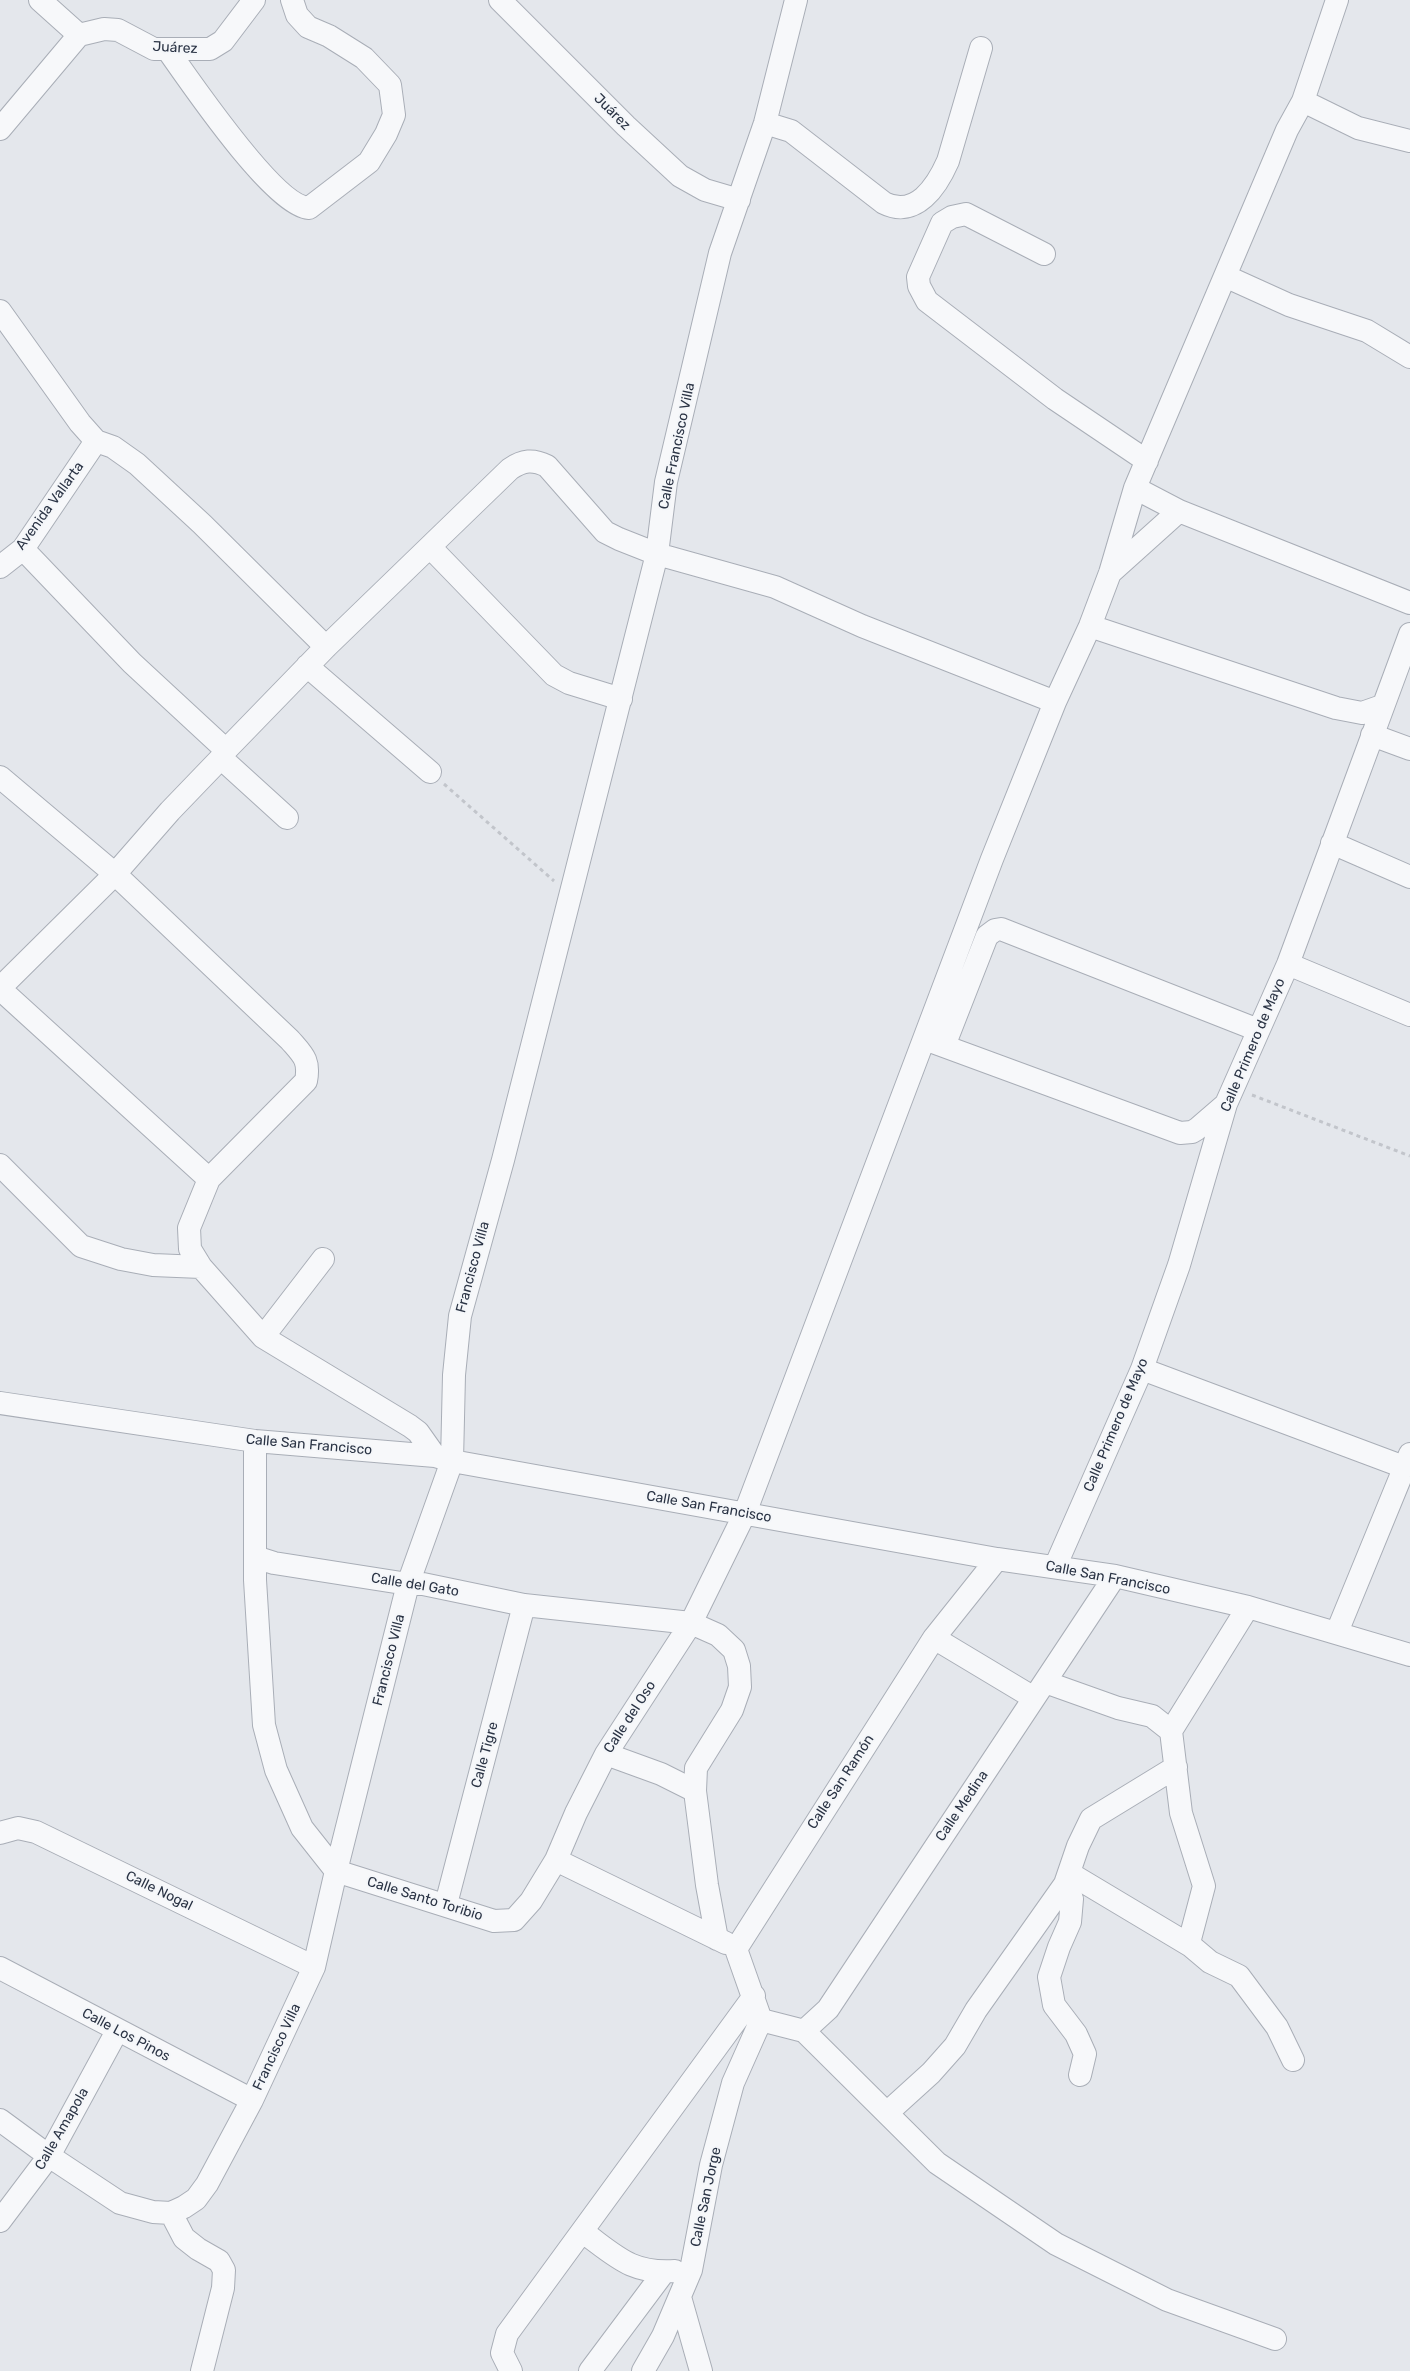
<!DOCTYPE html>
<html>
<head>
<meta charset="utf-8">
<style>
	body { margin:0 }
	canvas { display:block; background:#e4e7ec }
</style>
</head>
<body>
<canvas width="1410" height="2371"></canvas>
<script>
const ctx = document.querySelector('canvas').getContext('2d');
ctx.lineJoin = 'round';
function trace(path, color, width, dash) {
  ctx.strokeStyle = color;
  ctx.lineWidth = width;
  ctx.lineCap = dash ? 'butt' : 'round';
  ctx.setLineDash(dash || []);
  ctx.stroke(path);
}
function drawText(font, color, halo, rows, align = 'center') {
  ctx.font = font + ' Rubik,sans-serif';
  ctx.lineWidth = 4;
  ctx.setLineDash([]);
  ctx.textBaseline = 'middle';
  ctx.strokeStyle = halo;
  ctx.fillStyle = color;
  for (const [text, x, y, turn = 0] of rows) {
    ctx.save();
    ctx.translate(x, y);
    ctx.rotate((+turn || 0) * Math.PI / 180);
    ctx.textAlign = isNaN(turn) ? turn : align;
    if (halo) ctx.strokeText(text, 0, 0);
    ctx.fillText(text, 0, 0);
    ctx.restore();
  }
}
const minor = new Path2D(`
	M40 0 79 35
	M500 0 626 126 680 176 705 190 739 200
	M79 35 104 29 118 30 154 49H210L223 41 254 0
	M167 49C189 80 274 206 309 208L369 162 386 134 394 115 390 85 364 58 329 36 308 27 297 15 292 0
	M1303 101 1358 128 1410 141
	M765 123 791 131 884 203C916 219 937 186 948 161L981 48
	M0 129 79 35
	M1044 254 966 214 952 217 942 223 918 277 919 286 927 301 1055 399 1147 461
	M1225 276 1289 305 1367 331 1410 357
	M0 311 80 423 96 441 113 447 137 464 202 524 326 647
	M1135 488 1179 511 1410 603
	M430 547 554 675 569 683 621 699
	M23 549 132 663 226 750
	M0 567 23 549 96 441
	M1110 573 1179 511
	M1090 626 1336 708 1362 713 1382 706
	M307 666 430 772
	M1372 735 1410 749
	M221 758 287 818
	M0 777 115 874 290 1040C303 1055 310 1060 306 1081L209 1179
	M1332 843 1410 877
	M1288 964 1410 1015
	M0 988 115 874 170 811 221 758 226 750 326 647 510 469C523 460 533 459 547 466L605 532 619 539 657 554 775 587 862 626 1055 702
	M0 989 209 1179 189 1228 190 1249 201 1267 263 1337 410 1426 418 1432 435 1456
	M930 1041 1180 1133 1192 1132 1197 1129 1226 1104
	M944 1046 987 936 995 930 1001 929 1258 1030
	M0 1165 81 1246 121 1259 153 1265 201 1267
	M263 1337 323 1259
	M1142 1369 1404 1467
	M0 1403 255 1441 435 1456 452 1461 997 1559 1115 1576 1248 1607 1410 1655
	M255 1441V1580L264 1725 276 1770 302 1828 336 1871 494 1921 514 1920 531 1901 556 1860 576 1813 606 1754 691 1623 745 1513 992 859 1055 702 1090 626 1110 573 1135 488 1287 130 1303 101 1337 0
	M255 1557 274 1563 408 1584H423L524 1605 691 1623 718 1635 734 1650 739 1666 740 1687 732 1710 696 1768 695 1791
	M1055 1567 1142 1369 1179 1265 1226 1104 1288 964 1410 634
	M1337 1632 1410 1454
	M934 1638 1034 1698
	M1045 1682 1118 1708 1152 1716 1171 1731 1181 1813 1204 1886 1190 1939 1191 1946 1210 1962 1239 1976 1277 2027 1293 2060
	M1171 1731 1248 1607
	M606 1754 661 1774 695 1791 707 1885 717 1939
	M0 1833 18 1828 36 1832 314 1967
	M556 1860 726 1943
	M1069 1873 1191 1946
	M1065 1884 1072 1899 1070 1922 1059 1947 1049 1977 1054 2005 1076 2034 1085 2054 1080 2075
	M446 1904 524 1605
	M0 1968 252 2100
	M761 2020 804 2031 937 2163 1056 2244 1167 2300 1275 2339
	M761 2020 736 1949 934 1638 997 1559
	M804 2031 828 2009 1115 1576
	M888 2112 931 2073 955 2046 976 2010 1065 1884 1078 1846 1091 1819 1176 1767
	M0 2120 49 2156 120 2203 153 2212 171 2213
	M0 2221 49 2156 117 2031
	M583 2232C616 2256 631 2274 675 2271
	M680 2297 701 2371
	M202 2371 223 2288 224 2270 219 2261 198 2249 184 2238 171 2213 184 2207 196 2199 207 2184 252 2100 314 1967 336 1871 408 1584 452 1461 454 1375 460 1316 503 1160 657 554 666 482 720 253 765 123 796 0
	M511 2371 502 2353 507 2334 754 1996
	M590 2371 664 2272
	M643 2371 663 2336 691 2270 711 2165 733 2083 761 2020`);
trace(minor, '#a9aeb7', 24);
trace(new Path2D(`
	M444 784 554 881
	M1252 1095 1410 1156`), '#c2c5cb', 3, [4, 4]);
trace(minor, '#f7f8fa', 22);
drawText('14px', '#2b3445', '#f4f6f9', [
	["Juárez",175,48,3],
	["Juárez",612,112,45],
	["Calle Francisco Villa",677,446,-78],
	["Avenida Vallarta",50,506,-54],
	["Calle Primero de Mayo",1253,1045,-67],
	["Francisco Villa",473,1267,-75],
	["Calle Primero de Mayo",1116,1425,-67],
	["Calle San Francisco",309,1445,5],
	["Calle San Francisco",709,1507,10],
	["Calle San Francisco",1108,1578,11],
	["Calle del Gato",415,1585,9],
	["Francisco Villa",389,1660,-76],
	["Calle del Oso",630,1717,-57],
	["Calle Tigre",485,1755,-75],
	["Calle San Ramón",841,1782,-57],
	["Calle Medina",962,1806,-56],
	["Calle Nogal",159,1891,26],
	["Calle Santo Toribio",425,1899,17],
	["Calle Los Pinos",126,2035,28],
	["Francisco Villa",277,2047,-65],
	["Calle Amapola",62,2129,-60],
	["Calle San Jorge",706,2197,-78]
]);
</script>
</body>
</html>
